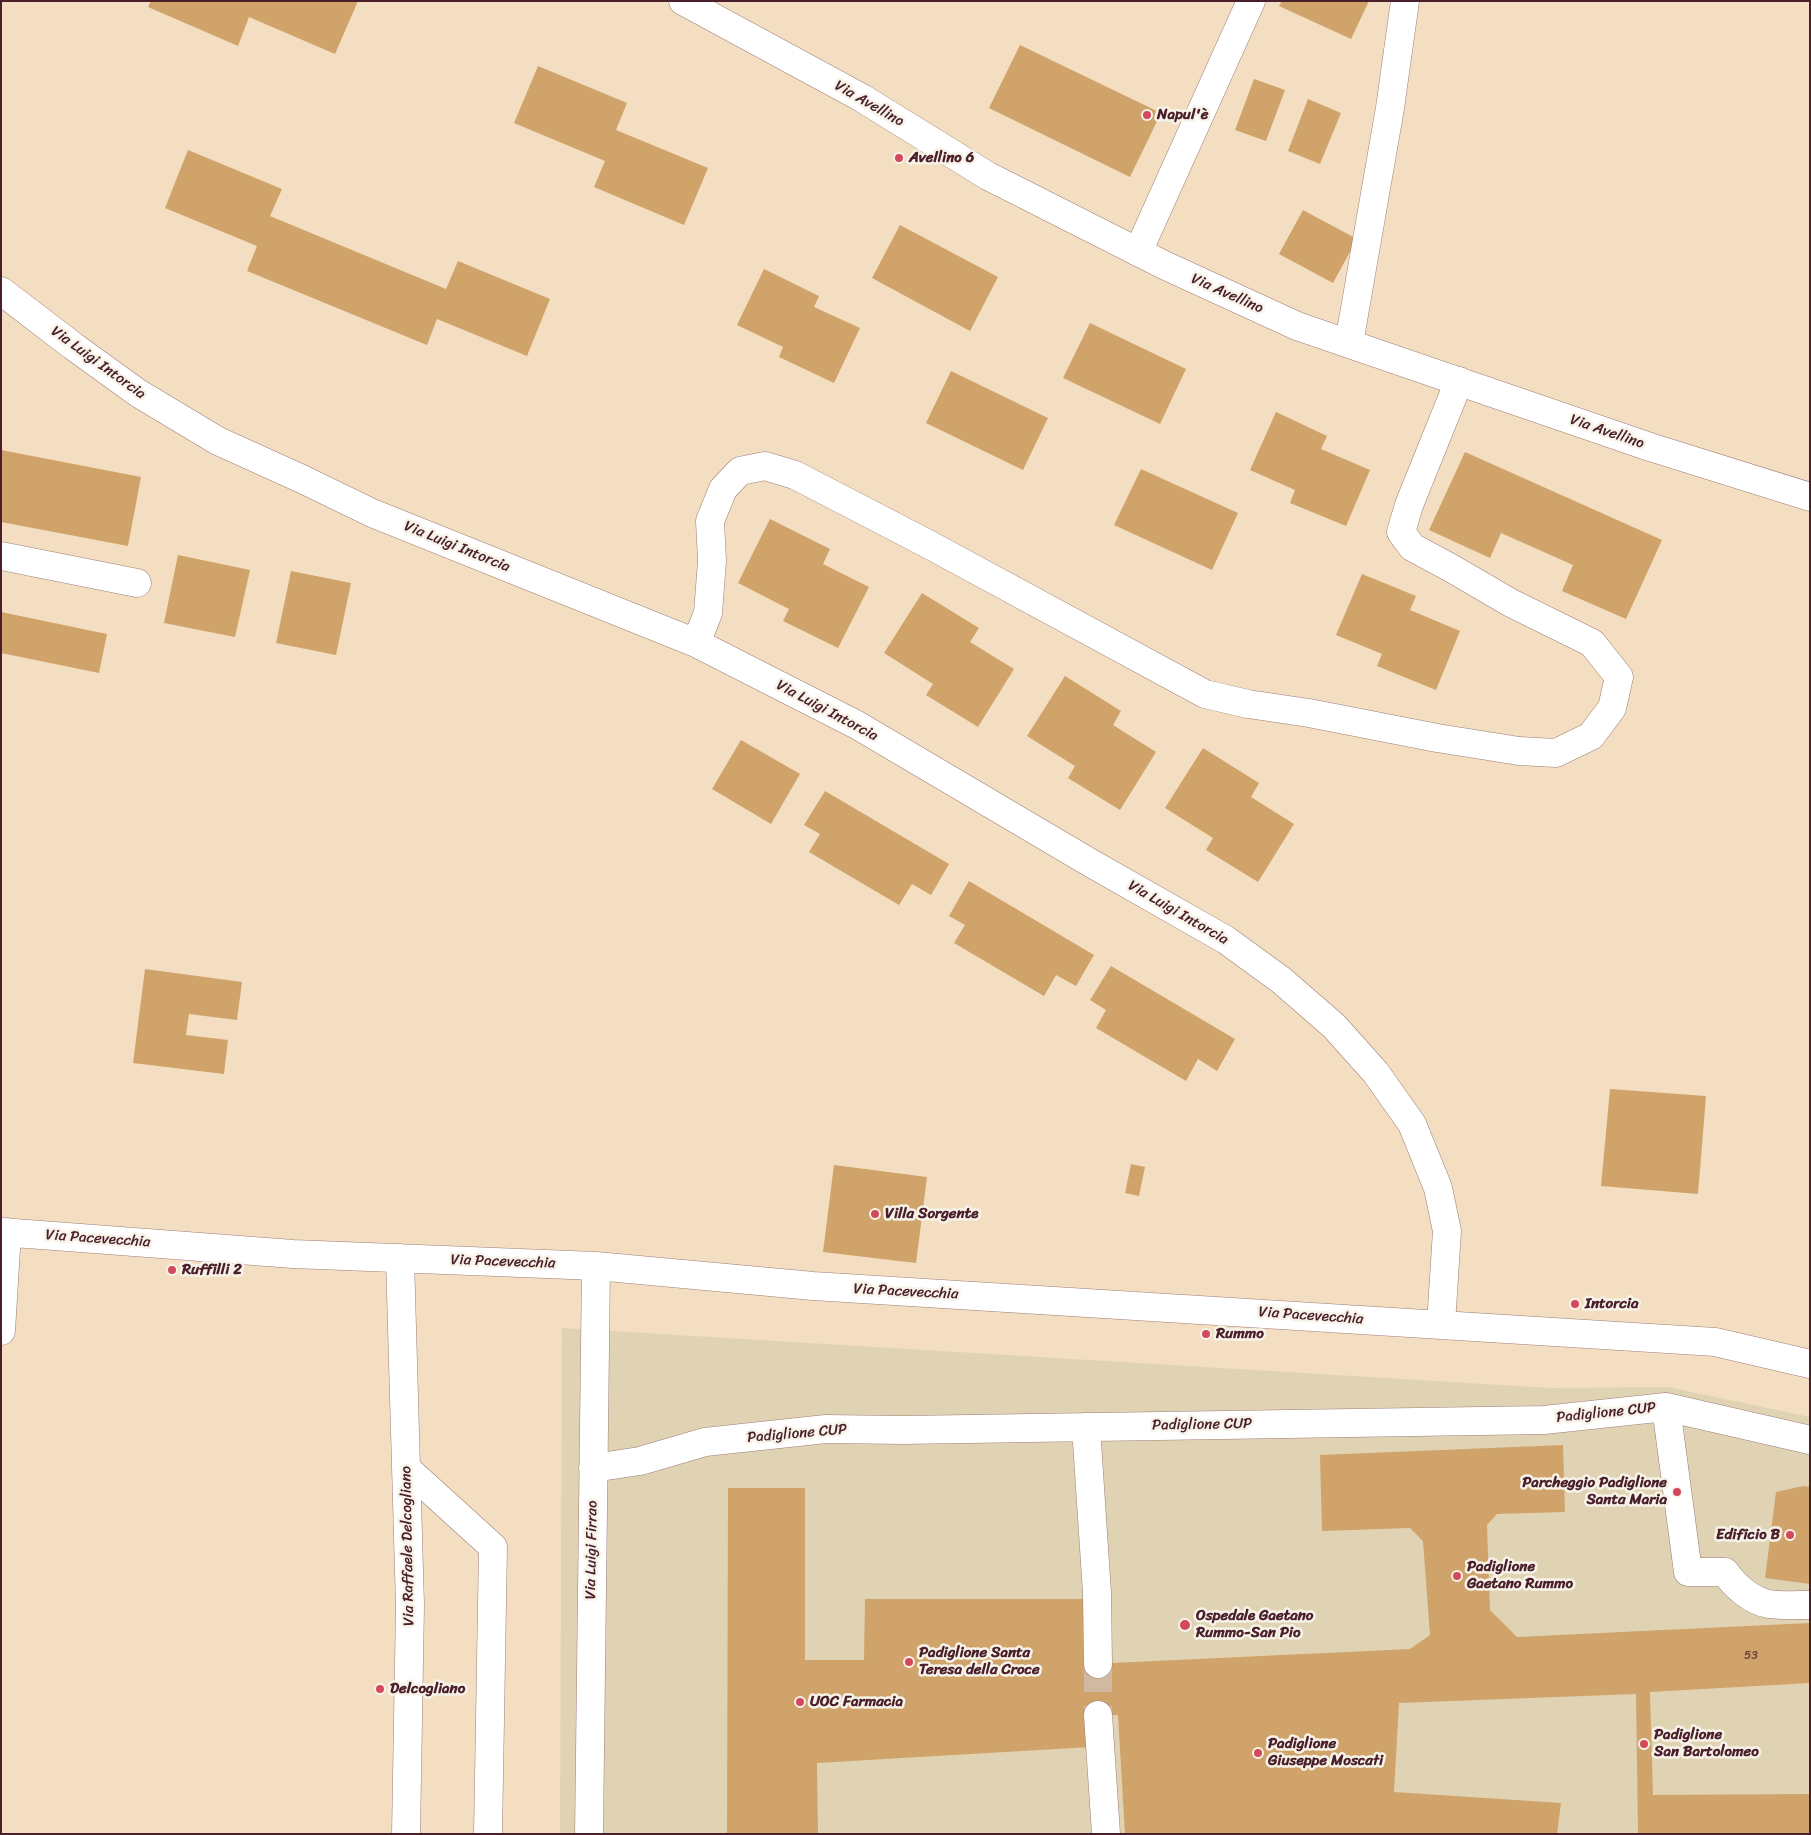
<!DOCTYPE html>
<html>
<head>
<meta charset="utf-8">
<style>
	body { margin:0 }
	#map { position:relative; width:1811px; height:1835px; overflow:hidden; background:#f3dec1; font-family:Sriracha,sans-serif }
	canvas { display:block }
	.frame { position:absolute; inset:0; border:2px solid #4a1f2b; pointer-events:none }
</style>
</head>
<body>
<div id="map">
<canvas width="1811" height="1835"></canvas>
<div class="frame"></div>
</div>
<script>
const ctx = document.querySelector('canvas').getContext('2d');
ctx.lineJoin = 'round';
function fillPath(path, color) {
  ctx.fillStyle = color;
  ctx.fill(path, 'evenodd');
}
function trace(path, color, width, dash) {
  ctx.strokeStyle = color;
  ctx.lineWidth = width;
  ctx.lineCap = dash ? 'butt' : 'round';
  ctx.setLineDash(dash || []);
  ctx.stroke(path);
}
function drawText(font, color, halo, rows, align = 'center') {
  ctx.font = font + ' Sriracha,sans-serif';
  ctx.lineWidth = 5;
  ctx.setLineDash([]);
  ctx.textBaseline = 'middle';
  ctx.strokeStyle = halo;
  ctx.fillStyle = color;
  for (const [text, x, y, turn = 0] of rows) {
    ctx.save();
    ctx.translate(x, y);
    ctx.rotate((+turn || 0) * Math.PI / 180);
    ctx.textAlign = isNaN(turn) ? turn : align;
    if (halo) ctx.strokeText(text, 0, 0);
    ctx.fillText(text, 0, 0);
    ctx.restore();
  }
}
fillPath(new Path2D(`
	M562 1328 1551 1388 1668 1387 1810 1417V1834H560Z`), '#e0d3b4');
fillPath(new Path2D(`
	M151 1H358L335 54 249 17 238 46 148 7Z
	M1282 1H1369L1351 39 1279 6Z
	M1020 45 1161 113 1130 177 989 108Z
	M538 66 627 103 616 130 708 168 684 225 594 187 605 161 514 123Z
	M1254 79 1285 90 1266 141 1235 130Z
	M1308 99 1341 113 1320 164 1288 151Z
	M188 150 282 189 270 216 446 289 458 261 550 299 527 356 437 319 427 345 247 271 257 246 165 208Z
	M1303 210 1357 239 1333 283 1279 254Z
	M900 225 998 277 970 331 872 278Z
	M764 269 819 296 814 307 860 328 834 383 779 357 783 347 737 325Z
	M1090 323 1186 369 1160 424 1063 378Z
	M951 371 1048 418 1023 470 926 423Z
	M1276 412 1327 436 1321 449 1370 470 1346 526 1290 503 1295 490 1250 470Z
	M1 450 141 477 128 546 1 522Z
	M1465 452 1662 540 1626 619 1562 591 1573 565 1501 533 1490 558 1429 530Z
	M1141 469 1238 513 1212 570 1114 525Z
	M770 519 830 549 823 564 869 587 838 648 783 621 789 609 738 583Z
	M178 555 250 570 235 637 164 623Z
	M291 571 351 583 336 655 276 643Z
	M1362 574 1416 596 1410 610 1460 631 1436 690 1377 666 1382 654 1336 635Z
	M922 593 979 628 970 642 1014 669 978 727 926 695 933 684 884 653Z
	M1 612 107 634 99 673 1 653Z
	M1065 676 1121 711 1113 725 1156 752 1120 810 1068 778 1075 766 1027 736Z
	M741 740 800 774 771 824 712 789Z
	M1203 748 1259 783 1251 797 1294 824 1258 882 1206 850 1213 838 1165 808Z
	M825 791 949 864 931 895 912 884 899 905 809 852 820 834 804 825Z
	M969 881 1094 955 1076 986 1056 975 1044 996 954 943 965 925 949 916Z
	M1111 966 1235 1039 1217 1071 1198 1059 1186 1081 1096 1028 1106 1010 1090 1000Z
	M145 969 242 982 237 1020 189 1014 186 1035 228 1040 224 1074 133 1063Z
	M1610 1089 1706 1096 1698 1194 1601 1186Z
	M1131 1164 1145 1167 1139 1196 1125 1193Z
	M834 1165 927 1177 916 1263 823 1252Z
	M1563 1445 1565 1512 1497 1514 1487 1525 1490 1610 1517 1637 1810 1623V1683L1650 1692 1653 1795 1810 1794V1834H1638L1636 1694 1399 1703 1394 1792 1561 1803 1557 1834H1125L1118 1715H1091V1747L817 1763 818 1834H727L728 1488H805V1660H864L865 1599H1091V1664L1410 1649 1430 1635 1423 1541 1410 1528 1322 1531 1320 1455Z
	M1803 1486 1810 1487V1584L1765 1578 1776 1492Z`), '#d0a36a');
trace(new Path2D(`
	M1098 1664V1715`), '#d1b8a3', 28, [28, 14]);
const minor = new Path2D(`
	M1138 252 1251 1
	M1 291 73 346 138 393 218 441 302 479 372 513 696 643 857 725 1089 862 1226 940 1281 980 1334 1026 1376 1073 1412 1124 1438 1188 1447 1231 1441 1324
	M1349 343 1390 108 1405 1
	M1 556 137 583
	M696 643 708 613 712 561 710 521 723 489 740 471 765 466 795 475 928 544 1205 694 1248 704 1309 713 1437 738 1519 751 1556 753 1591 736 1612 708 1619 677 1592 643 1511 603 1451 568 1412 547 1401 532 1409 505 1459 381
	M1 1232 293 1254 596 1266 813 1286 1715 1342 1810 1364
	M400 1258 410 1605 406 1834
	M1 1331 7 1232
	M1666 1407 1688 1572H1725C1735 1586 1751 1601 1769 1604 1782 1606 1797 1605 1810 1605
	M1086 1427 1097 1593 1098 1664
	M406 1468 493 1547 488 1834
	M593 1468 640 1461 705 1442 826 1429 903 1430 1544 1420 1666 1407 1810 1440
	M1098 1715 1106 1834
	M589 1834 596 1266`);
const major = new Path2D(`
	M683 1 862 98 988 176 1164 265 1297 326 1650 447 1810 497`);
trace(minor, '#9e7e76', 29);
trace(major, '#9e7e76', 29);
trace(minor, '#fff', 28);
trace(major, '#fff', 28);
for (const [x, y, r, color] of [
	[1147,115,5,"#d1495b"],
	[899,158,5,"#d1495b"],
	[875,1214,5,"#d1495b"],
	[172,1270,5,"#d1495b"],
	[1575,1304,5,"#d1495b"],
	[1206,1334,5,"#d1495b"],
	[1677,1492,5,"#d1495b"],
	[1790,1535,5,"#d1495b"],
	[1457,1576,5,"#d1495b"],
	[1185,1625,6,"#d1495b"],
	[909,1662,5,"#d1495b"],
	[380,1689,5,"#d1495b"],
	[800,1702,5,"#d1495b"],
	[1644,1744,5,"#d1495b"],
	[1258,1753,5,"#d1495b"]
]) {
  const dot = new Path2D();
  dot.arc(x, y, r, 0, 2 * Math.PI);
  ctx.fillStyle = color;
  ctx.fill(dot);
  trace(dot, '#f7f3e8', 2);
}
drawText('12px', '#6c403b', null, [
	["53",1751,1656]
]);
drawText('15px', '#4a1f2b', '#f7f3e8', [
	["Via Avellino",869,104,30],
	["Via Avellino",1227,294,24],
	["Via Luigi Intorcia",98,363,36],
	["Via Avellino",1607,432,19],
	["Via Luigi Intorcia",457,547,22],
	["Via Luigi Intorcia",827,711,28],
	["Via Luigi Intorcia",1178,913,30],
	["Via Pacevecchia",98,1239,4],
	["Via Pacevecchia",503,1262,2],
	["Via Pacevecchia",906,1292,3],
	["Via Pacevecchia",1311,1316,4],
	["Padiglione CUP",1606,1413,-6],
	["Padiglione CUP",1202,1425,-1],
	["Padiglione CUP",797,1434,-5],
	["Via Raffaele Delcogliano",408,1546,-91],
	["Via Luigi Firrao",592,1550,-89]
]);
drawText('bold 15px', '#4a1f2b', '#f7f3e8', [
	["Napul'è",1157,115],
	["Avellino 6",909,158],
	["Villa Sorgente",885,1214],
	["Ruffilli 2",182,1270],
	["Intorcia",1585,1304],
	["Rummo",1216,1334],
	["Parcheggio Padiglione",1667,1483,"right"],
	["Santa Maria",1667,1500,"right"],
	["Edificio B",1780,1535,"right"],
	["Padiglione",1467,1567],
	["Gaetano Rummo",1467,1584],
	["Ospedale Gaetano",1196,1616],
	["Rummo-San Pio",1196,1633],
	["Padiglione Santa",919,1653],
	["Teresa della Croce",919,1670],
	["Delcogliano",390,1689],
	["UOC Farmacia",810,1702],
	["Padiglione",1654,1735],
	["San Bartolomeo",1654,1752],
	["Padiglione",1268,1744],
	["Giuseppe Moscati",1268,1761]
], 'left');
</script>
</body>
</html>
